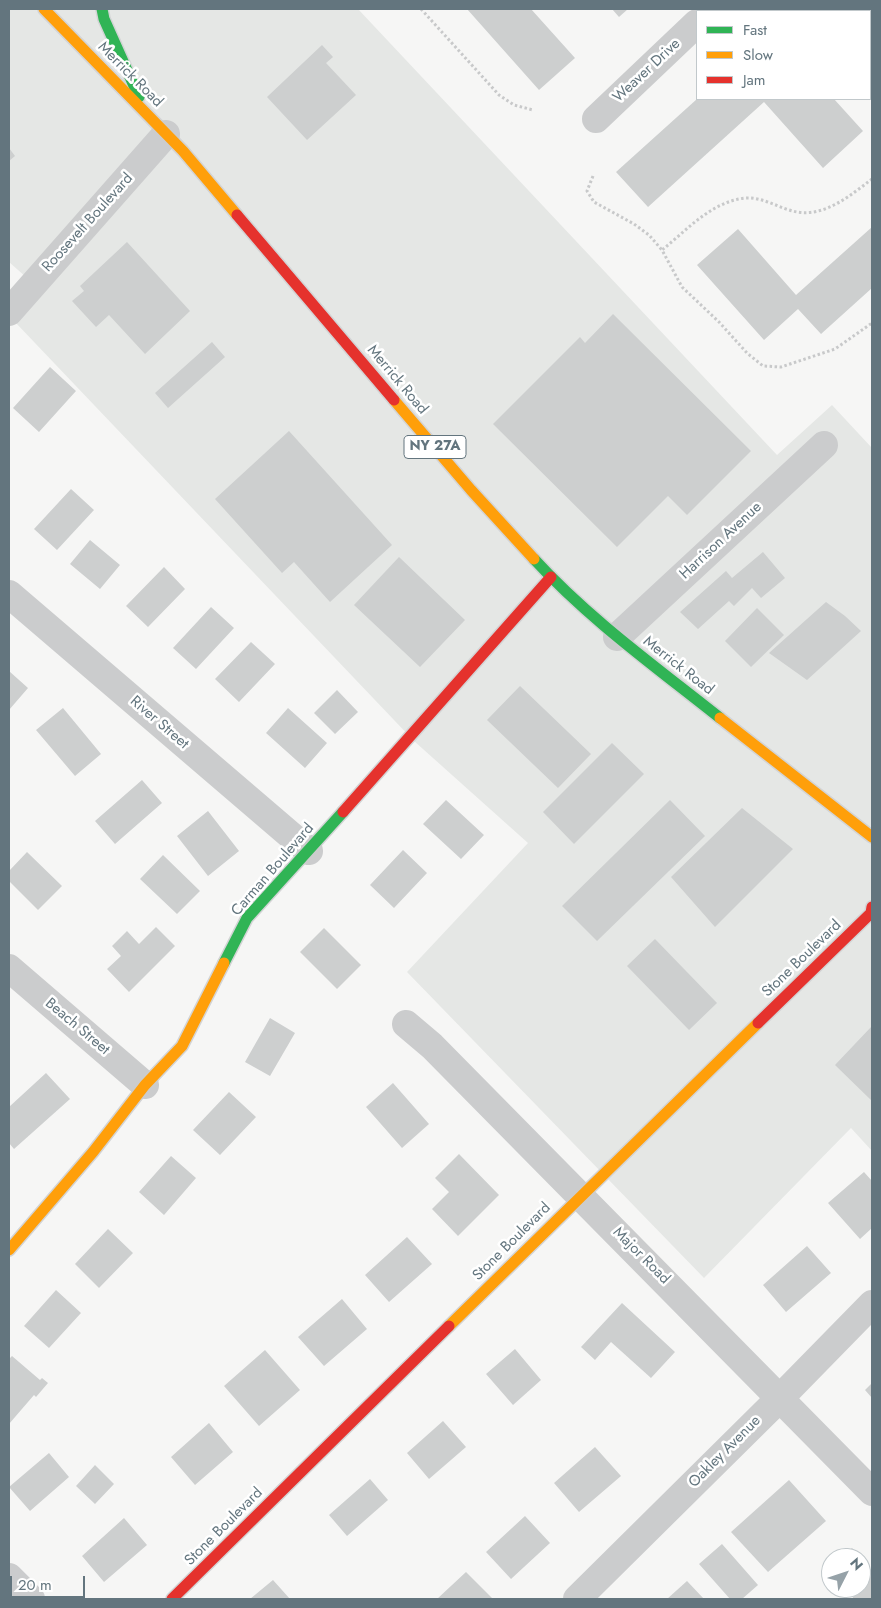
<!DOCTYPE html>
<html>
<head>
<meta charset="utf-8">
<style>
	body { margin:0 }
	#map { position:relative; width:881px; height:1608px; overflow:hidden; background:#f6f6f5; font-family:Jost,sans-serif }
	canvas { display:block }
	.frame { position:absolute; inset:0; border:10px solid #63757e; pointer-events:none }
	.legend { position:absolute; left:696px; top:10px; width:175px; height:90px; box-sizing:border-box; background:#fff; border:1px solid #c1c8cb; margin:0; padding:6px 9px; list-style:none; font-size:15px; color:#63757e }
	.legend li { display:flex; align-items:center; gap:10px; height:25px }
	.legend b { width:25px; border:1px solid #c1c8cb }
	.north { position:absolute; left:821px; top:1548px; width:50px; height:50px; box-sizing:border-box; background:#fff; border:1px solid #c1c8cb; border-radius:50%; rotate:49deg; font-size:14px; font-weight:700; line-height:20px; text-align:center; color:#63757e }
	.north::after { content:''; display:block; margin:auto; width:18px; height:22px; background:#96a2a8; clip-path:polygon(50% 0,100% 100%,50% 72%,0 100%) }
	.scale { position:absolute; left:10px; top:1576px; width:75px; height:22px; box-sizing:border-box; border:2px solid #63757e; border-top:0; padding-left:6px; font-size:15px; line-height:18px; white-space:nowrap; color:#63757e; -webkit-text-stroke:4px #fff; paint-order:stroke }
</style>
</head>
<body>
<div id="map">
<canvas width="881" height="1608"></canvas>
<div class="frame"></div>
<ul class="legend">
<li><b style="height:6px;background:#30b455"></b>Fast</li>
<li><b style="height:6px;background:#ff9f0a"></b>Slow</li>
<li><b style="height:6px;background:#e5322d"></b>Jam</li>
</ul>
<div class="north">N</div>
<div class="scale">20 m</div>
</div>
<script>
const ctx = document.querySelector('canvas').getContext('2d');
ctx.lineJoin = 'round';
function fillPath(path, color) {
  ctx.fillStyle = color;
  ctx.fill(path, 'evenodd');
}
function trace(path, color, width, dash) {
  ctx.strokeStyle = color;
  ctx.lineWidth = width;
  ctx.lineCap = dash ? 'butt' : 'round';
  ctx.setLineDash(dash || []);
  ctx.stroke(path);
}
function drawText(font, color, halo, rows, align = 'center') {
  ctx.font = font + ' Jost,sans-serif';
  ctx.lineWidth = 5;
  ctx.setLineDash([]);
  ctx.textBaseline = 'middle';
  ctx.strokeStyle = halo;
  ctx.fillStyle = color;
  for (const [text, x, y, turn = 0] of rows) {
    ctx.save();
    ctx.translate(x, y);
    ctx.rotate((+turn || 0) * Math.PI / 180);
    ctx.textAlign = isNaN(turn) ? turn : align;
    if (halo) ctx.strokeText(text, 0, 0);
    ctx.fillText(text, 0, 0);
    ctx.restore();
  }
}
fillPath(new Path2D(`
	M9 9H358L777 455 832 405 872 448V1151L851 1128 704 1278 407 972 528 843 414 741 15 322 44 293 9 262Z`), '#e5e7e5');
fillPath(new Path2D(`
	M467 9H531L575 58 539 90Z
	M612 9H628L619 17Z
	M322 45 333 57 326 63 356 95 307 140 267 97Z
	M697 99H834L863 131 823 168 764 102 648 207 616 172Z
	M9 148 15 156 9 161Z
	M872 227V288L821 334 798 309 764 340 697 265 738 229 796 295Z
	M127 242 190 311 145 354 109 315 96 327 72 301 84 291 80 286Z
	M613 314 751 451 687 515 668 496 617 547 493 424 580 337 585 343Z
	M212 342 225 357 168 408 155 393Z
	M50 367 76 391 39 432 13 408Z
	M289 431 392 545 330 602 294 562 282 573 215 499Z
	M71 489 94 510 57 550 34 529Z
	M90 540 120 565 100 589 70 564Z
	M763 552 785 578 761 598 752 588 734 606 729 601 698 629 680 612 726 571 732 578Z
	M399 557 465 620 420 667 354 605Z
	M164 567 185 589 148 627 126 606Z
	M826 602 845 616 861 631 807 680 769 653Z
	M211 607 234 628 196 669 173 648Z
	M757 608 784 635 751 667 725 641Z
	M251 642 275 664 239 702 215 679Z
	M9 671 28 688 9 710Z
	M520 686 591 754 558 788 487 720Z
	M337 690 358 712 335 734 314 713Z
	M63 708 101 754 75 776 36 730Z
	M288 708 327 743 305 768 266 733Z
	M612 743 644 774 574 844 543 812Z
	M142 780 162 803 115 844 95 821Z
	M446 800 484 835 461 859 423 824Z
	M670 800 705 836 597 941 562 906Z
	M742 808 793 849 715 927 671 877Z
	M208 811 239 851 208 876 177 836Z
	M403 850 427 873 394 908 370 885Z
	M27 852 62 886 38 910 9 881V871Z
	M163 855 200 891 177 914 140 879Z
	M156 927 175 946 129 992 107 969 121 956 112 946 127 931 139 944Z
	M324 928 361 965 337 989 300 952Z
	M655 939 717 1003 689 1030 627 966Z
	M270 1018 295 1033 270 1076 245 1062Z
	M872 1026V1101L835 1065Z
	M46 1073 70 1099 14 1149 9 1143V1107Z
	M393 1083 429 1124 402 1148 366 1107Z
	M229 1092 256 1117 220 1155 193 1130Z
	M459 1154 499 1195 458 1236 432 1209 449 1192 435 1178Z
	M171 1156 196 1178 164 1215 139 1192Z
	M864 1172 872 1181V1228L860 1239 828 1203Z
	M108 1229 133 1253 99 1288 75 1264Z
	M407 1237 432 1264 389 1302 365 1275Z
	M807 1246 831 1273 786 1312 763 1285Z
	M56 1290 81 1313 49 1348 24 1326Z
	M342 1299 367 1329 324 1366 298 1337Z
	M622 1303 675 1352 651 1378 611 1342 595 1360 581 1347Z
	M515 1349 541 1380 513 1405 486 1374Z
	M265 1350 300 1390 259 1426 224 1386Z
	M12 1356 40 1380 42 1378 48 1383 36 1397 34 1395 9 1424V1359Z
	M872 1383V1398L865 1390Z
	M443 1421 466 1447 429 1479 407 1453Z
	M209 1423 233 1452 195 1485 171 1457Z
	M595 1447 621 1476 579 1512 554 1483Z
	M49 1453 69 1477 30 1511 9 1487Z
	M95 1465 114 1484 95 1504 76 1486Z
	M370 1479 388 1500 347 1536 329 1515Z
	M789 1480 826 1521 768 1572 731 1532Z
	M525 1516 550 1543 511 1579 486 1552Z
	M124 1518 147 1545 104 1582 82 1556Z
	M722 1544 758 1585 742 1599H730L699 1564Z
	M852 1548 872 1571V1599H854L845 1588H861V1558H841Z
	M466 1572 493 1599H437Z
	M273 1580 290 1599H250Z
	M687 1581 704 1599H667Z`), '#cdcfcf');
const fast = new Path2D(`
	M102 9 104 19 139 97
	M534 559C589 619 656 667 720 718
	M224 963 247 918 343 812`);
const slow = new Path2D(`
	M44 9 183 151 237 215
	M394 400 471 490 534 559
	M720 718 872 837
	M9 1250 93 1152 145 1085 182 1046 224 963
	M449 1326 758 1023`);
const jam = new Path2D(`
	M237 215 394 400
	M343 812 551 577
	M758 1023 871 913 872 907
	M172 1599 449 1326`);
trace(fast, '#d3d4d5', 14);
trace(slow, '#d3d4d5', 14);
trace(jam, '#d3d4d5', 14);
trace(new Path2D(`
	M421 9 499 95 514 105 533 110
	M593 176 587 191 594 202 634 224 649 235 662 250
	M872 179C851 195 825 217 797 212 780 209 764 197 746 198 712 201 687 230 662 250L682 287 719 322 747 353 763 366 781 367 835 349 872 323`), '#c8c9ca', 3, [2.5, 2.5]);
trace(new Path2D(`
	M850 9 852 11
	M870 31 872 34
	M596 119 697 23
	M9 312 166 134
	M9 594 309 851
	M617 637 824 445
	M9 968 145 1085
	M406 1024 432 1046 872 1492
	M9 1577 31 1599
	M577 1599 780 1398 872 1304`), '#cbcccd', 28);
trace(fast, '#30b455', 11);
trace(slow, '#ff9f0a', 11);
trace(jam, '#e5322d', 11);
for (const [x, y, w] of [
	[435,447,62]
]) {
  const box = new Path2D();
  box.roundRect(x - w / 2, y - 11.5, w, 23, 4);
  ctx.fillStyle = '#fff';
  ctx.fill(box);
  trace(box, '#63757e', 1);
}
drawText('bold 14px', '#63757e', null, [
	["NY 27A",435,447]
]);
drawText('15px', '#63757e', '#fff', [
	["Weaver Drive",647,71,-43],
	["Merrick Road",130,75,45],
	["Roosevelt Boulevard",88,223,-48],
	["Merrick Road",397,380,50],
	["Harrison Avenue",721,541,-43],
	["Merrick Road",678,666,38],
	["River Street",159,723,41],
	["Carman Boulevard",273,870,-49],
	["Stone Boulevard",802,959,-44],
	["Beach Street",77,1027,40],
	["Stone Boulevard",512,1242,-45],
	["Major Road",641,1256,45],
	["Oakley Avenue",725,1452,-45],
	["Stone Boulevard",224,1527,-45]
]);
</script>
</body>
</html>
